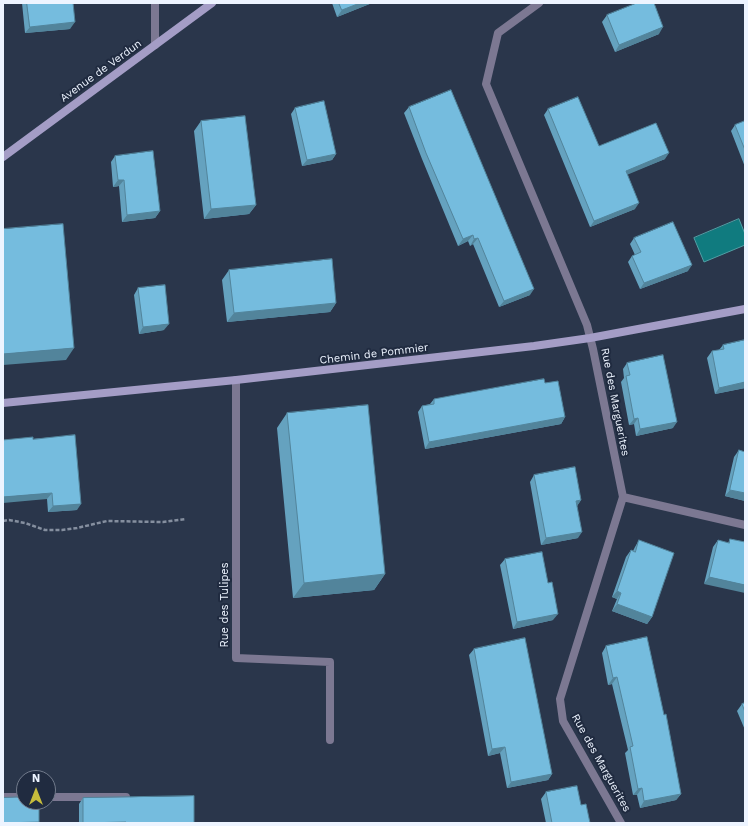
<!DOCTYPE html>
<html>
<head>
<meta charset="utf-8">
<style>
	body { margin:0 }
	#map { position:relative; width:748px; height:826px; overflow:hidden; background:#2a364b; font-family:"Work Sans",sans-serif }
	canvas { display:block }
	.frame { position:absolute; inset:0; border:4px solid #edf4ff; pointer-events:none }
	.north { position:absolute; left:16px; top:770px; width:40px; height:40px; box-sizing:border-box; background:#202b40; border:1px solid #727b8c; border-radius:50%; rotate:0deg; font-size:11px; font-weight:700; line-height:16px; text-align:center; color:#edf4ff }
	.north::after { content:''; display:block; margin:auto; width:14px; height:18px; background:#c6bc3c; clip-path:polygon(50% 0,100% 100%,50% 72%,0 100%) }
</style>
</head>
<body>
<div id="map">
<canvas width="748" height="826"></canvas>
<div class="frame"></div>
<div class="north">N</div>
</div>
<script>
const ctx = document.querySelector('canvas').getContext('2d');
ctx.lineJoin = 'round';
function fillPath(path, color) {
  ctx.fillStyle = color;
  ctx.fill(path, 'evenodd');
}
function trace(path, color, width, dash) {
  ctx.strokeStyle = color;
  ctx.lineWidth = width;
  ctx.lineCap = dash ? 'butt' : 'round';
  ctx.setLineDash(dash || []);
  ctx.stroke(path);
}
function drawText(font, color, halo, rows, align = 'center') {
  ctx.font = font + ' "Work Sans",sans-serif';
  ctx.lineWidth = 4;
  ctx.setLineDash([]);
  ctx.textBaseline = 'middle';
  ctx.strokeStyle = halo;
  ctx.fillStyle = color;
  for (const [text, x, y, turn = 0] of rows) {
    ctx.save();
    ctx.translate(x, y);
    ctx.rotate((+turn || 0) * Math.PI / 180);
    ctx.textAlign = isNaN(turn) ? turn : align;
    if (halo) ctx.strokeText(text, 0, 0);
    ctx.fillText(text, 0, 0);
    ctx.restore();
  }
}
const water = new Path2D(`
	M739 219 745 234V245L704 262 694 238Z`);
fillPath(water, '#107b7f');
trace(water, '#529fa5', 1);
trace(new Path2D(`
	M3 521 9 520 25 523 45 530H62L77 528 107 521 163 522 186 519`), '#858f9f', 2.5, [4, 2]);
trace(new Path2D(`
	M155 45V3
	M3 797H24
	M48 797H126`), '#7c7892', 8);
trace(new Path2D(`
	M539 3 498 33 486 84 587 325 593 349 623 497 560 699 563 721 621 823
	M236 380V658L330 662V740
	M623 497 745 525`), '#7c7892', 8);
trace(new Path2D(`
	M3 157 212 3
	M3 403 236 380 534 346 590 338 745 309`), '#a49dc6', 8);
fillPath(new Path2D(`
	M22 3H73L70 29 25 33Z
	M332 3H372L337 17Z
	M607 15 659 34 615 52 602 22Z
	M409 107 530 295 499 307 473 244 470 246 468 241 458 246 422 159 404 113Z
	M295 108 336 154 332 160 302 166 291 114Z
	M548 109 599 146 665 159 627 174 635 209 590 227 544 115Z
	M201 121 256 205 249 214 204 219 194 131Z
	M745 121V167L731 131 735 125Z
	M115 156 160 211 155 218 122 222 119 186 113 187 111 162Z
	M634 238 688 271 640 289 628 262 632 256 635 255 630 244Z
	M229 270 336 303 330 312 227 322 222 280Z
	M138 288 164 330 139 334 134 295Z
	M723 345 745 388 715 394 707 358 712 351 719 350Z
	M627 363 673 428 636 436 634 424 629 425 621 382 624 378 623 369Z
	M545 383 565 417 561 424 425 449 418 412 422 406 430 404 434 399Z
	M287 413 385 574 374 590 293 598 277 428Z
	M33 439 77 510 48 512 47 499Z
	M739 450 745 452V501L725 496 734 457Z
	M534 475 581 500 577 506 578 538 541 545 530 482Z
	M730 539 745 542 704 584 713 547 718 540 728 543Z
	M639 540 652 617 647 624 612 611 617 599 612 597 626 557 631 550 633 551 635 547Z
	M505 559 553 620 513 629 500 565Z
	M606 646 681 794 676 800 640 808 637 795H633L625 753 628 750 612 684 608 685 602 653Z
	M474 649 552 774 548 780 507 788 500 753 488 756 469 655Z
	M745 703V730L737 711 742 704Z
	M546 792 581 805 590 823H546L541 799Z
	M83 798 194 823H79V804Z`), '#65a2bf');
fillPath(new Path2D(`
	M360 3H372L337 17 342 10Z
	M75 22 70 29 25 33 30 27Z
	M663 27 659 34 615 52 619 45Z
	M669 153 665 159 622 177 626 171Z
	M336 154 332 160 302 166 307 160Z
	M118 180H124L119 186 113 187Z
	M639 203 635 209 590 227 594 221Z
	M256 205 249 214 204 219 211 209Z
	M160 211 155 218 122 222 127 215Z
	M473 235 468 241 458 246 463 239Z
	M478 238 473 244 470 246 474 239Z
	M692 265 688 271 640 289 644 283Z
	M534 289 530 295 499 307 504 301Z
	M336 303 330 312 227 322 234 313Z
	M169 324 164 330 139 334 143 327Z
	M74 348 66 360 3 365V354Z
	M745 382V388L715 394 719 388Z
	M565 417 561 424 425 449 429 442Z
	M638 418 634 424 629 425 634 419Z
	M677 422 673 428 636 436 640 429Z
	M730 490 745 493V501L725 496Z
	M52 493 47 499 3 503V497Z
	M581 500 577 506 576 501Z
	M81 504 77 510 48 512 53 506Z
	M582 532 578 538 541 545 546 538Z
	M385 574 374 590 293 598 304 583Z
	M709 577 745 585V593L704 584Z
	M617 591 621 593 617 599 612 597Z
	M617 604 652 617 647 624 612 611Z
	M558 614 553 620 513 629 517 622Z
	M617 677 612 684 608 685 613 678Z
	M505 747 500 753 488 756 492 749Z
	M552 774 548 780 507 788 511 782Z
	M642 788 637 795H633L638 789Z
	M681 794 676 800 640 808 644 801Z
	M39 822V823H3Z
	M126 822 125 823H83Z`), '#52849b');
const building = new Path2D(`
	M27 3H73L75 22 30 27Z
	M339 3H360L342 10Z
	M637 3H654L663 27 619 45 607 15Z
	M451 90 534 289 504 301 478 238 474 239 473 235 463 239 426 153 409 107Z
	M578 97 599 146 656 123 669 153 626 171 639 203 594 221 548 109Z
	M324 101 336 154 307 160 295 108Z
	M245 116 256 205 211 209 201 121Z
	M745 121V150L735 125Z
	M153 151 160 211 127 215 124 180H118L115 156Z
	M673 222 692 265 644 283 632 256 641 252 634 238Z
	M63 224 74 348 3 354V229Z
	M332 259 336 303 234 313 229 270Z
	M165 285 169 324 143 327 138 288Z
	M745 340V382L719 388 712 351 724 349 723 345Z
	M663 355 677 422 640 429 638 418 634 419 626 376 630 375 627 363Z
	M544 379 545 383 558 381 565 417 429 442 422 406 434 404V399L455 395Z
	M368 405 385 574 304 583 287 413Z
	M75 435 81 504 53 506 52 493 3 497V440L33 437V439Z
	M739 450 745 452V493L730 490Z
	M575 467 581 500 576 501 582 532 546 538 534 475Z
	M730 539 745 542V585L709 577 718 540 729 543Z
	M639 540 674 553 652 617 617 604 621 593 617 591 631 550 635 552Z
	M542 552 548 583 552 582 558 614 517 622 505 559Z
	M647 637 664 715 666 714 681 794 644 801 642 788 638 789 630 747 633 746 617 677 613 678 606 646Z
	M525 638 552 774 511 782 505 747 492 749 474 649Z
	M745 703V712L742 704Z
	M577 786 581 805 586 804 590 823H552L546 792Z
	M194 796V823H126V822L83 823V798Z
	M24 797V802H39V822L3 823V798Z`);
fillPath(building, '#75bcde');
trace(building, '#52849b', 1);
drawText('11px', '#edf4ff', '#202b40', [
	["Avenue de Verdun",101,71,-36],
	["Chemin de Pommier",374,354,-7],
	["Rue des Marguerites",615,402,79],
	["Rue des Tulipes",225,605,-90],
	["Rue des Marguerites",601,763,61]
]);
</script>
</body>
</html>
